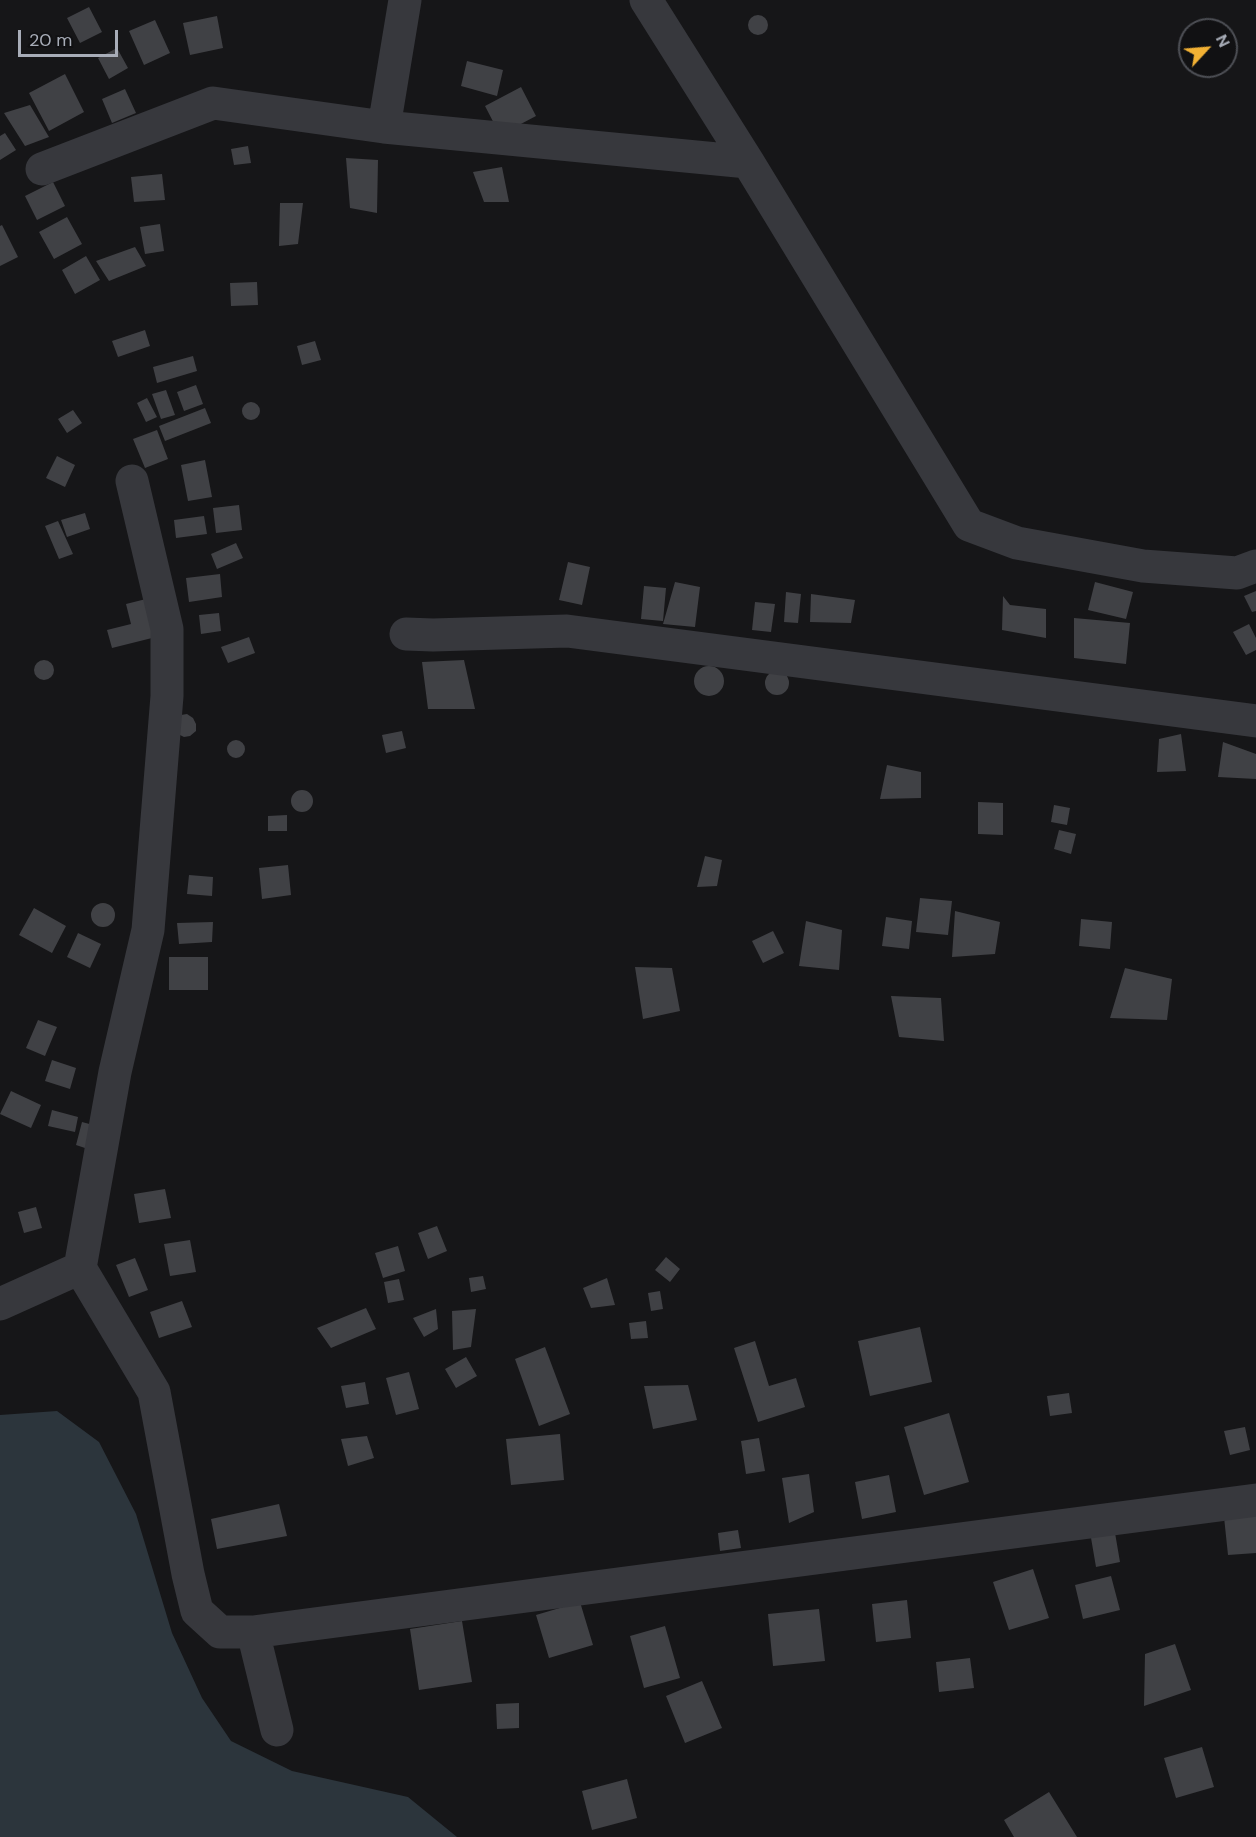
<!DOCTYPE html>
<html>
<head>
<meta charset="utf-8">
<style>
	body { margin:0 }
	#map { position:relative; width:1256px; height:1837px; overflow:hidden; background:#161618; font-family:"DM Sans",sans-serif }
	canvas { display:block }
	.north { position:absolute; left:1178px; top:18px; width:60px; height:60px; box-sizing:border-box; background:#111113; border:2px solid #4d4f55; border-radius:50%; rotate:64deg; font-size:16px; font-weight:700; line-height:24px; text-align:center; color:#a8adb8 }
	.north::after { content:''; display:block; margin:auto; width:21px; height:27px; background:#f2b134; clip-path:polygon(50% 0,100% 100%,50% 72%,0 100%) }
	.scale { position:absolute; left:18px; top:30px; width:100px; height:27px; box-sizing:border-box; border:3px solid #a8adb8; border-top:0; padding-left:8px; font-size:18px; line-height:21px; white-space:nowrap; color:#a8adb8; -webkit-text-stroke:4px #111113; paint-order:stroke }
</style>
</head>
<body>
<div id="map">
<canvas width="1256" height="1837"></canvas>
<div class="north">N</div>
<div class="scale">20 m</div>
</div>
<script>
const ctx = document.querySelector('canvas').getContext('2d');
ctx.lineJoin = 'round';
function fillPath(path, color) {
  ctx.fillStyle = color;
  ctx.fill(path, 'evenodd');
}
function trace(path, color, width, dash) {
  ctx.strokeStyle = color;
  ctx.lineWidth = width;
  ctx.lineCap = dash ? 'butt' : 'round';
  ctx.setLineDash(dash || []);
  ctx.stroke(path);
}
fillPath(new Path2D(`
	M57 1411 99 1442 136 1514 172 1633 202 1698 231 1741 292 1771 408 1797 457 1837H0V1415Z`), '#2c353c');
fillPath(new Path2D(`
	M89 7 102 32 80 43 67 18Z
	M748 25a10 10 0 1 1 20 0a10 10 0 1 1-20 0Z
	M217 16 223 48 190 55 183 23Z
	M155 20 170 53 144 65 129 31Z
	M117 48 128 68 109 79 98 58Z
	M467 61 503 70 497 96 461 86Z
	M65 74 84 112 49 131 29 93Z
	M521 87 536 116 500 135 485 106Z
	M125 89 136 113 112 123 102 99Z
	M30 105 49 137 25 146 4 113Z
	M5 133 16 150 0 160V136Z
	M248 146 251 163 234 165 231 149Z
	M346 158 378 160 377 213 350 208Z
	M502 167 509 202H484L473 172Z
	M162 174 165 200 134 202 131 177Z
	M53 182 65 206 37 220 25 196Z
	M280 203H303L298 244 279 246Z
	M67 217 82 244 54 259 39 232Z
	M160 224 164 251 145 254 140 227Z
	M2 225 18 257 0 266V226Z
	M135 247 146 266 109 281 96 261Z
	M86 256 100 280 75 294 62 270Z
	M257 282 258 305 231 306 230 283Z
	M145 330 150 346 118 357 112 341Z
	M315 341 321 360 302 365 297 346Z
	M193 356 197 371 157 383 153 367Z
	M196 385 203 404 184 411 177 392Z
	M166 390 175 415 161 419 152 394Z
	M147 398 157 417 146 422 137 403Z
	M242 411a9 9 0 1 1 18 0a9 9 0 1 1-18 0Z
	M205 408 211 423 165 441 159 426Z
	M73 410 82 423 67 433 58 419Z
	M157 430 168 459 145 468 133 439Z
	M57 456 75 465 65 487 46 478Z
	M205 460 212 497 188 501 181 465Z
	M239 505 242 530 216 533 213 508Z
	M85 513 90 529 67 537 61 520Z
	M204 516 207 534 176 538 174 520Z
	M58 521 73 554 59 559 45 526Z
	M236 543 243 558 217 569 211 554Z
	M568 562 590 567 582 605 559 600Z
	M220 574 222 597 189 602 186 578Z
	M675 582 700 587 695 627 663 624Z
	M1095 582 1133 592 1126 619 1088 610Z
	M644 586 666 588 663 621 641 619Z
	M1256 591V611L1252 612 1244 596Z
	M786 592 801 594 798 623 784 622Z
	M811 594 855 600 851 623 810 622Z
	M1003 596 1010 605 1046 609V638L1002 630Z
	M150 598 160 636 112 648 107 630 131 624 126 604Z
	M755 602 775 604 771 632 752 630Z
	M219 613 221 631 201 634 199 615Z
	M1074 618 1130 623 1126 664 1074 658Z
	M1249 624 1256 638V650L1246 655 1233 632Z
	M249 637 255 653 228 663 221 647Z
	M464 660 475 709H428L422 662Z
	M34 670a10 10 0 1 1 20 0a10 10 0 1 1-20 0Z
	M694 681a15 15 0 1 1 30 0a15 15 0 1 1-30 0Z
	M765 683a12 12 0 1 1 24 0a12 12 0 1 1-24 0Z
	M187 714 193 718 196 724V731L190 736 184 737 178 734 181 715Z
	M402 731 406 748 386 753 382 735Z
	M1181 734 1186 771 1157 772 1159 739Z
	M227 749a9 9 0 1 1 18 0a9 9 0 1 1-18 0Z
	M1223 742 1256 754V779L1218 777Z
	M887 765 921 772V798L880 799Z
	M291 801a11 11 0 1 1 22 0a11 11 0 1 1-22 0Z
	M978 802 1003 803V835L978 834Z
	M1054 805 1070 808 1067 825 1051 822Z
	M287 815V831H268V816Z
	M1059 830 1076 834 1071 854 1054 849Z
	M705 856 722 860 717 886 697 887Z
	M288 865 291 895 262 899 259 868Z
	M189 875 213 877 212 896 187 894Z
	M920 898 952 901 948 935 916 932Z
	M91 915a12 12 0 1 1 24 0a12 12 0 1 1-24 0Z
	M34 908 66 926 52 953 19 935Z
	M955 911 1000 922 995 954 952 957Z
	M886 917 912 921 909 949 882 946Z
	M1081 919 1112 922 1110 949 1079 946Z
	M806 921 842 930 839 970 799 966Z
	M213 922 212 942 179 944 177 923Z
	M773 931 784 953 763 963 752 941Z
	M78 933 101 944 90 968 67 957Z
	M169 957H208V990H169Z
	M635 967 672 968 680 1011 643 1019Z
	M1125 968 1172 979 1167 1020 1110 1018Z
	M891 996 941 998 944 1041 899 1037Z
	M38 1020 57 1027 45 1056 26 1048Z
	M52 1060 76 1068 70 1089 45 1081Z
	M11 1091 41 1105 31 1128 0 1114Z
	M52 1110 78 1117 75 1132 48 1126Z
	M82 1122 97 1126 91 1150 76 1145Z
	M165 1189 171 1218 139 1223 134 1194Z
	M36 1207 42 1228 24 1233 18 1212Z
	M437 1226 447 1251 428 1259 418 1233Z
	M190 1240 196 1272 170 1276 164 1244Z
	M398 1246 405 1271 383 1278 375 1253Z
	M666 1257 680 1269 670 1282 655 1270Z
	M135 1258 148 1290 129 1297 116 1265Z
	M483 1276 486 1289 471 1292 469 1278Z
	M607 1278 615 1305 591 1308 583 1288Z
	M399 1279 404 1300 388 1303 384 1282Z
	M660 1291 663 1309 651 1311 648 1293Z
	M182 1301 192 1327 159 1338 150 1312Z
	M366 1308 376 1329 331 1348 317 1328Z
	M436 1309 438 1329 424 1337 413 1318Z
	M476 1309 471 1347 453 1350 452 1311Z
	M646 1321 648 1338 631 1339 629 1323Z
	M920 1327 932 1382 870 1396 858 1341Z
	M755 1341 769 1386 796 1378 805 1407 758 1422 734 1348Z
	M545 1347 570 1414 539 1426 515 1359Z
	M466 1357 477 1376 456 1388 445 1369Z
	M409 1372 419 1409 396 1415 386 1378Z
	M365 1382 369 1404 346 1408 341 1386Z
	M688 1385 697 1420 653 1429 644 1386Z
	M1069 1393 1072 1413 1050 1416 1047 1396Z
	M949 1413 969 1482 924 1495 904 1427Z
	M1245 1427 1250 1450 1230 1455 1224 1431Z
	M560 1434 564 1480 511 1485 506 1439Z
	M367 1436 374 1458 348 1466 341 1439Z
	M759 1438 765 1471 746 1474 741 1441Z
	M809 1474 814 1512 789 1523 782 1478Z
	M889 1475 896 1512 862 1519 855 1482Z
	M279 1504 287 1536 217 1549 211 1519Z
	M1256 1513V1553L1228 1555 1224 1517Z
	M1114 1527 1120 1562 1096 1567 1090 1532Z
	M738 1530 741 1548 720 1551 718 1533Z
	M1033 1569 1049 1618 1009 1630 993 1582Z
	M1111 1576 1120 1610 1083 1619 1075 1585Z
	M907 1600 911 1638 876 1642 872 1604Z
	M580 1602 593 1645 549 1658 536 1615Z
	M819 1609 825 1661 773 1666 768 1614Z
	M462 1621 472 1682 419 1690 410 1629Z
	M665 1626 680 1678 644 1688 630 1636Z
	M1175 1644 1191 1690 1144 1706 1145 1654Z
	M970 1658 974 1688 939 1692 936 1662Z
	M702 1681 722 1728 685 1743 666 1696Z
	M519 1703V1728L497 1729 496 1704Z
	M1202 1747 1214 1787 1176 1798 1164 1758Z
	M627 1779 637 1818 592 1830 582 1791Z
	M1049 1792 1077 1837H1014L1004 1820Z`), '#404145');
trace(new Path2D(`
	M646 0 748 162 969 525 1017 543 1143 566 1237 573 1256 566
	M384 127 405 0
	M42 169 213 103 384 127 748 162
	M406 634 433 635 567 631 1256 721
	M80 1268 115 1072 148 930 167 696V629L132 481
	M0 1304 80 1268 154 1392 188 1574 197 1611 220 1632H253L1256 1500
	M253 1632 277 1730`), '#37383d', 33);
</script>
</body>
</html>
